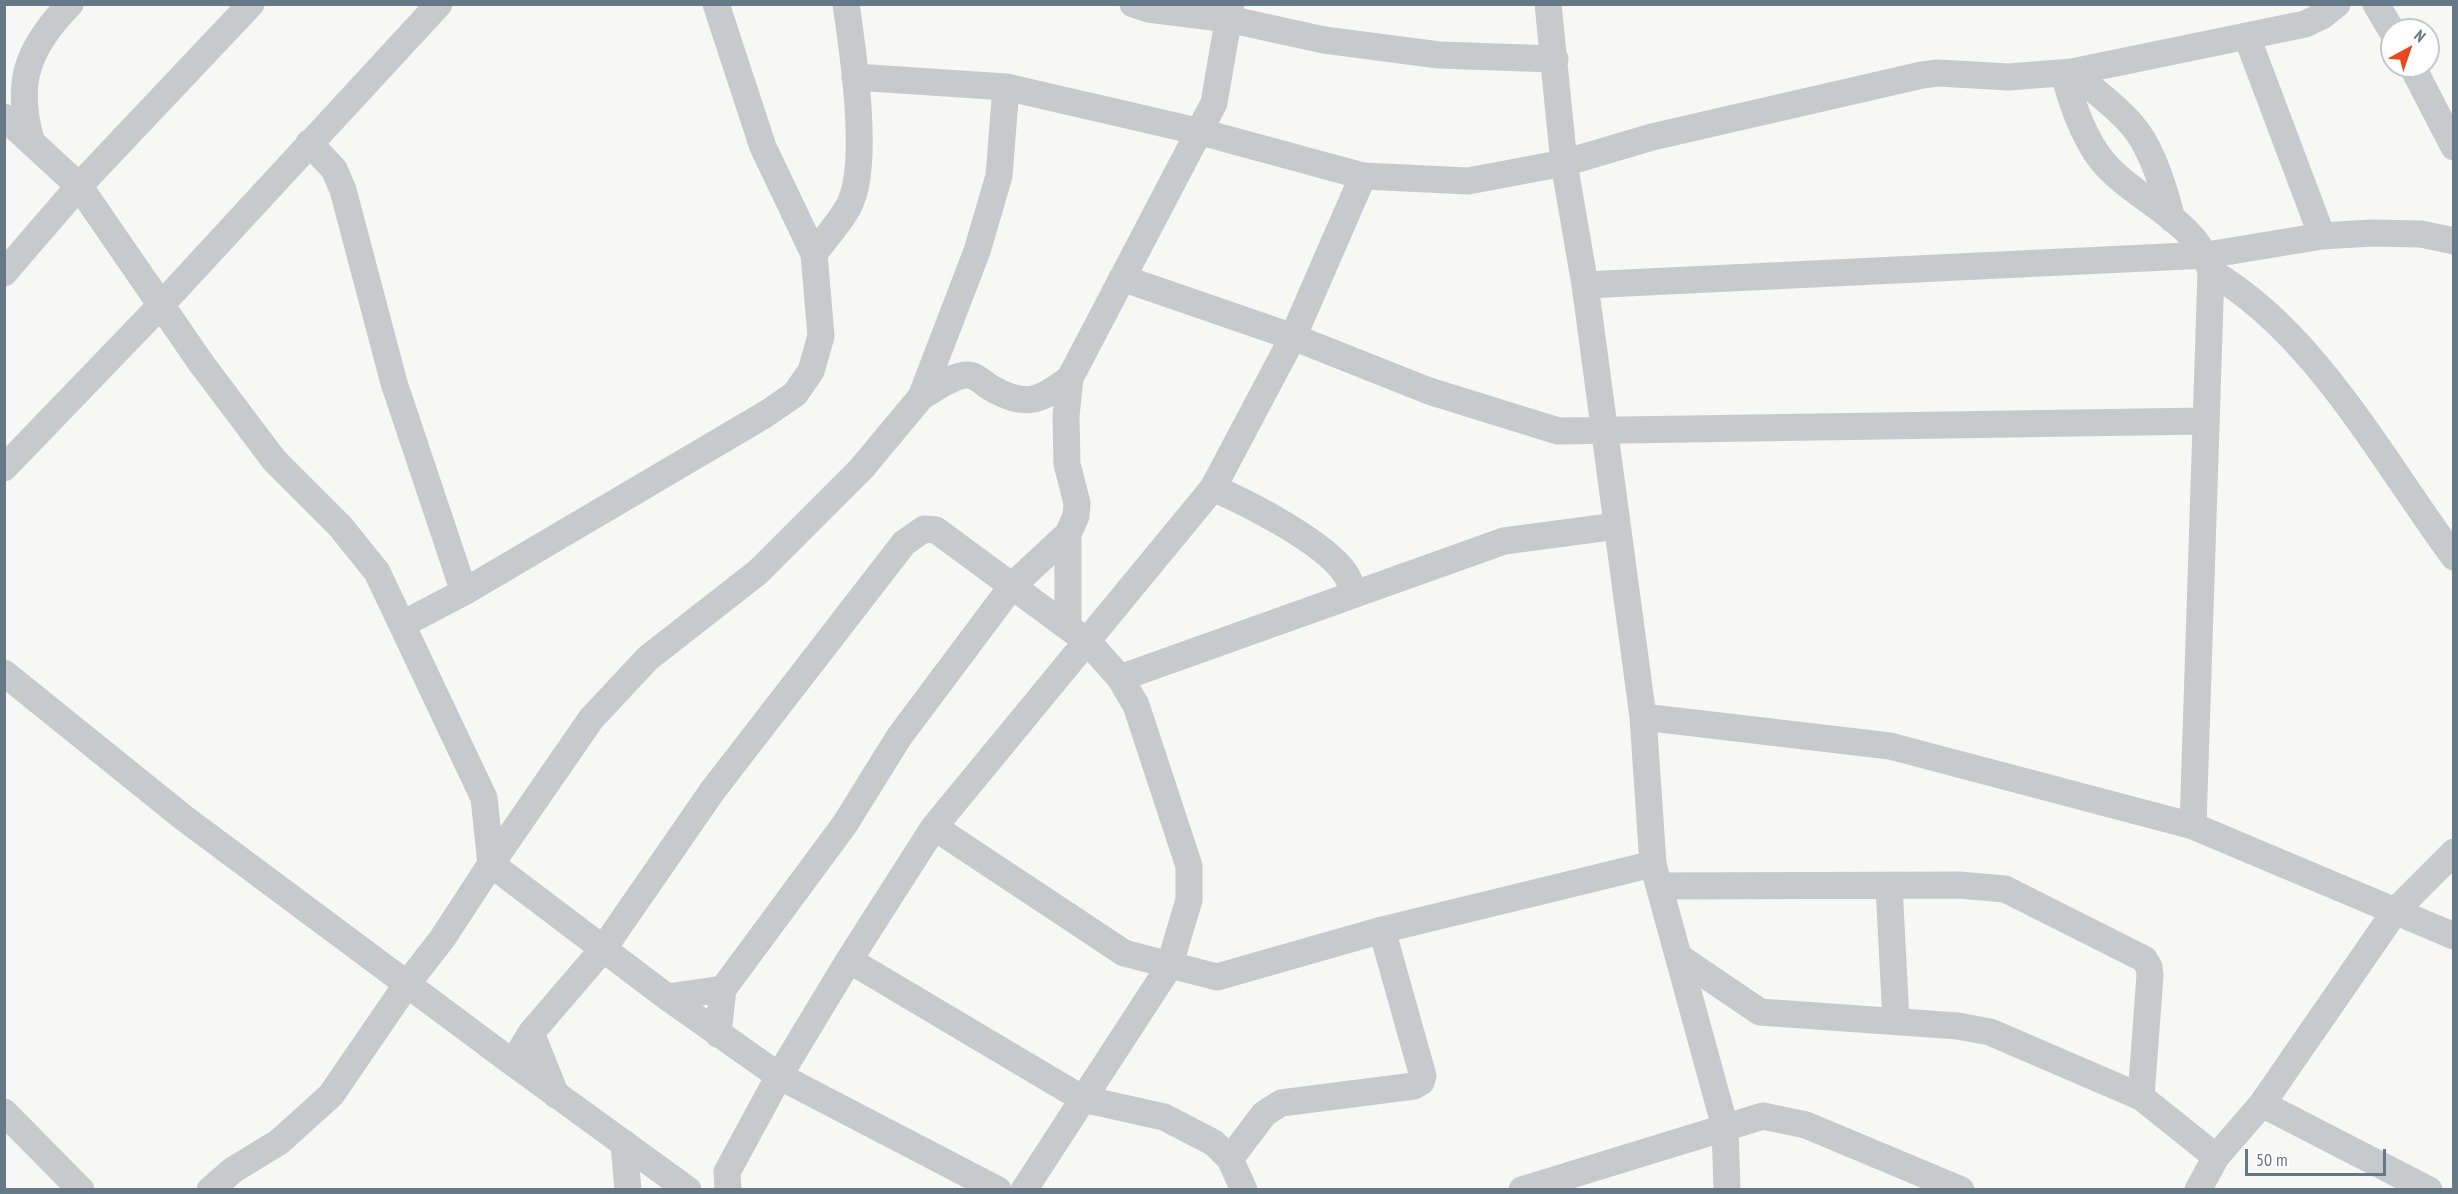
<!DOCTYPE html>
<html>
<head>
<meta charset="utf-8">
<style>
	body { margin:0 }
	#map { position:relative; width:2458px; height:1194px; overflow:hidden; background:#f7f7f3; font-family:"PT Sans Narrow",sans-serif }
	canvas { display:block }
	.frame { position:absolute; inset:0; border:6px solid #647886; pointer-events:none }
	.north { position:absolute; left:2380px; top:18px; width:60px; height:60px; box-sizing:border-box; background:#fff; border:2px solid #c1c9cf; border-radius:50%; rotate:40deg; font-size:16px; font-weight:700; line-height:24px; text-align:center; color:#647886 }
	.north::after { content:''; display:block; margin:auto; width:21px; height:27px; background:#ee461c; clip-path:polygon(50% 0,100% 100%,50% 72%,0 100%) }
	.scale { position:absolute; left:2245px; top:1149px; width:141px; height:27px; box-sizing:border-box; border:3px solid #647886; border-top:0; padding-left:8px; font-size:18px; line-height:21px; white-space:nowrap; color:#647886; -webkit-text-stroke:4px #fff; paint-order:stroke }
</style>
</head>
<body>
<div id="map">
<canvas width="2458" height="1194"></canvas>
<div class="frame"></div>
<div class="north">N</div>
<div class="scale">50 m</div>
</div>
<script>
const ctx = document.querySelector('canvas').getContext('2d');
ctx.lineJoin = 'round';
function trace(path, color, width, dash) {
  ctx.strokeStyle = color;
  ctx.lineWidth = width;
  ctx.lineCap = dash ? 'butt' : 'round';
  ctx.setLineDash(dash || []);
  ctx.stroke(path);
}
trace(new Path2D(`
	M1133 4 1148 9 1228 19 1324 40 1439 55 1555 59
	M1548 4 1564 163 1585 285 1643 717 1653 864 1725 1127 1727 1190
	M2376 4 2392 31
	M2247 37 2322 236
	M2412 66 2454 147
	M2072 72C2092 89 2115 105 2132 125 2151 146 2165 191 2172 219
	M2064 73C2071 101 2081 130 2097 154 2128 199 2197 217 2211 272L2193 826
	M855 77 1006 87 1201 132 1363 176 1468 181 1564 163 1652 137 1922 75 1938 73 2009 77 2072 72 2305 24 2322 16 2337 4
	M4 117 79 186 201 363 274 460 340 526 377 572 484 798 491 864 442 939 407 984 331 1095 279 1142 233 1170 210 1190
	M32 143C14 84 27 48 70 4
	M309 143 334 169 343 190 394 383 464 592
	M814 254C824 239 845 217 851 201 869 159 853 52 846 4
	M2211 272C2315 332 2384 463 2454 557
	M4 273 79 186 251 4
	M1122 278 1293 337 1429 391 1558 431 2205 421
	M1585 285 2207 255 2322 236 2372 233 2421 234 2454 241
	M921 397C933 390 953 375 967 375 976 375 983 383 991 388 1027 408 1040 401 1070 378
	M4 468 162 304 439 4
	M1213 488C1248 503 1324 542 1345 573 1349 579 1352 587 1355 594
	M1068 534V627
	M403 624 464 592 766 414 795 394 811 371 821 336 814 254 763 147 716 4
	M4 673 184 818 513 1063 688 1190
	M1120 678 1504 541 1617 526
	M1643 717 1890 746 2193 826 2454 936
	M934 827 1124 953 1217 977 1382 930 1653 864
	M1660 886 1959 885 2005 889 2144 959 2149 967 2150 975 2141 1097
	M1889 886 1896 1021
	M1679 957 1760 1012 1958 1026 1990 1032 2141 1097 2216 1157
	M849 960 1083 1099 1164 1117 1214 1143 1230 1159 1244 1190
	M667 997 723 989
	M531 1033 556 1095
	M718 1034 723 989 845 824 899 737 1012 586 1068 534 1076 516 1077 503 1067 464 1066 416 1070 378 1214 103 1231 4
	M513 1063 531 1033 603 949 713 790 904 543 924 529 936 530 1088 642 1120 678 1136 705 1189 866V900L1169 967 1024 1190
	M2262 1104 2429 1190
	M4 1112 81 1190
	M624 1143 628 1190
	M1230 1159 1264 1114 1281 1103 1414 1086 1421 1082 1423 1076 1382 930
	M728 1190 727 1172 779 1076 849 960 934 827 1213 488 1293 337 1363 176
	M998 1190 779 1076 667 997 491 864 591 719 648 658 758 572 862 468 921 397 977 251 999 176 1006 87
	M1522 1190 1763 1116 1806 1125 1961 1190
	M2198 1190 2216 1157 2262 1104 2396 910 2454 852`), '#c6cacd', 27);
</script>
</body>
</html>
